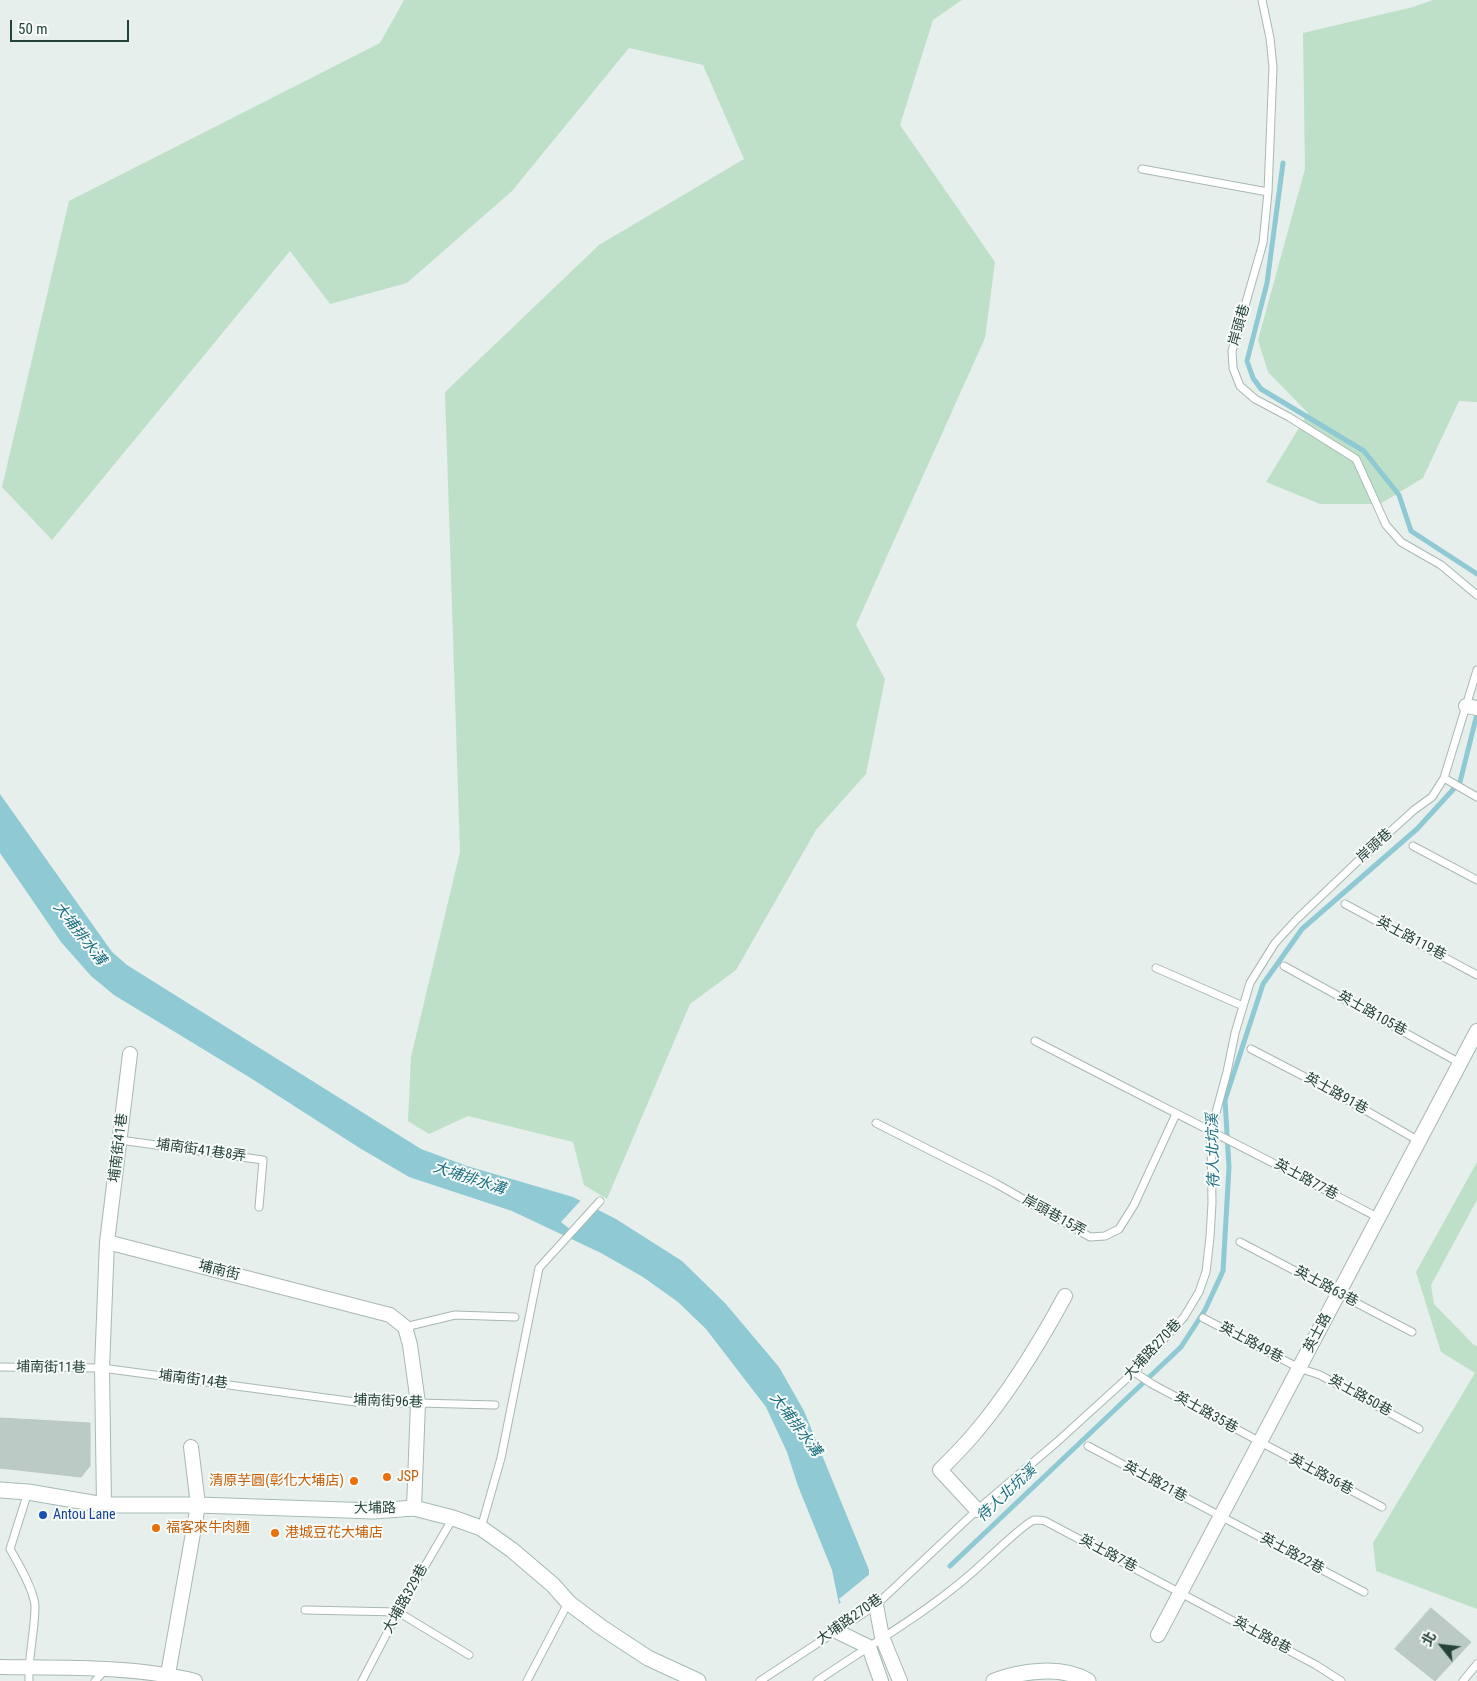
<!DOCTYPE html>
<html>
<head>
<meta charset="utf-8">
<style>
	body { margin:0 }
	#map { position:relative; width:1477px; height:1681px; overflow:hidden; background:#e6efeb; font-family:"Roboto Condensed","Noto Sans TC",sans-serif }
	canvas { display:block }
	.north { position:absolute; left:1417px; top:1621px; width:50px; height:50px; -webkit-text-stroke:4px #f7fbf9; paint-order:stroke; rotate:299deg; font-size:14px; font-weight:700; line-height:20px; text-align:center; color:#24423a }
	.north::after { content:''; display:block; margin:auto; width:18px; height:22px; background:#24423a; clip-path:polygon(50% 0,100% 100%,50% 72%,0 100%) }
	.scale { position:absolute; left:10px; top:20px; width:119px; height:22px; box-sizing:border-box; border:2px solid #24423a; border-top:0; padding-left:6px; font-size:15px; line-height:18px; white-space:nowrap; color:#24423a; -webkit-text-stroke:4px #f7fbf9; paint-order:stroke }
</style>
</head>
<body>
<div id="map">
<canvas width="1477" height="1681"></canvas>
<div class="north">北</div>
<div class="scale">50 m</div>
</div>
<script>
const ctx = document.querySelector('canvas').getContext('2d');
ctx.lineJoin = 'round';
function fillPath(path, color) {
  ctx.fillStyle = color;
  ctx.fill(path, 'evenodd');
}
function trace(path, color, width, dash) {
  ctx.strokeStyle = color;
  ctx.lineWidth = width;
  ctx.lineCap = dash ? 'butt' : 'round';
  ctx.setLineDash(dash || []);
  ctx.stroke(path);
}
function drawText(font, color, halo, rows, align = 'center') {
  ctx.font = font + ' "Roboto Condensed","Noto Sans TC",sans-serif';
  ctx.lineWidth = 4;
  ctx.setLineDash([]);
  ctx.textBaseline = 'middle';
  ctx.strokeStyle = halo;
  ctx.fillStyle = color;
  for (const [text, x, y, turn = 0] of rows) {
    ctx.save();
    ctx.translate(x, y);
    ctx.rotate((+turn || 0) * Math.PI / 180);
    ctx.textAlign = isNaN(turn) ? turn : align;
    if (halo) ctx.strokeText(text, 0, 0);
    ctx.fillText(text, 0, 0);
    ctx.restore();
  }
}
fillPath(new Path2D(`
	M404 0H962L933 20 900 125 995 262 985 338 856 625 885 679 866 774 816 830 736 970 690 1004 607 1199 584 1185 573 1142 468 1116 429 1134 408 1121 411 1057 460 852 445 392 599 245 744 159 703 65 629 48 512 191 407 283 330 304 290 251 52 540 2 487 69 201 380 43Z
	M1433 0H1477V402L1459 401 1423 478 1380 504H1320L1266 482 1308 413 1268 372 1258 340 1305 169 1303 33 1413 7Z
	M1477 1162V1200L1431 1285 1434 1304 1474 1345 1477 1346V1609L1376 1571 1373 1543 1475 1373 1441 1352 1416 1272Z`), '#bfe0c8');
fillPath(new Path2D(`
	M0 794 112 952 127 965 421 1149 467 1166 573 1197 616 1219 682 1261 725 1303 779 1367 804 1411 869 1570V1580L839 1604 832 1570 798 1486 787 1452 766 1407 706 1329 678 1302 643 1277 601 1253 512 1211 409 1177 358 1147 249 1077 114 995 91 976 61 942 0 853Z`), '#8ec9d4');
fillPath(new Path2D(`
	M582 1199 594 1205 571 1230 561 1222Z
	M871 1573V1582L842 1605 839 1599Z`), '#e6efeb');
trace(new Path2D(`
	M1283 163 1267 283 1247 361 1253 378 1261 389 1364 451 1399 495 1411 531 1477 574
	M950 1566 1181 1347 1205 1310 1223 1271 1229 1167 1225 1100 1263 984 1302 929 1417 829 1460 782 1477 714`), '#8ec9d4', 5);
const building = new Path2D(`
	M0 1418 90 1423V1466L81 1477 0 1468Z
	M1431 1608 1471 1642 1435 1681 1395 1649Z`);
fillPath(building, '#bbcac4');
trace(building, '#b8c9c2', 1);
const service = new Path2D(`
	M1262 0 1270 38 1273 67 1268 192 1263 243 1232 351 1233 368 1240 386 1255 399 1289 417 1356 459 1386 525 1401 542 1441 565 1477 595
	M1142 169 1268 192
	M1444 778 1477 797
	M1413 846 1477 880
	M1345 904 1477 975
	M1284 966 1460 1063
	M1156 968 1243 1006
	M1035 1041C1149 1100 1265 1158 1379 1218
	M1251 1049 1332 1091 1419 1141
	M876 1123 995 1183 1090 1237 1105 1236 1119 1229 1134 1205 1176 1114
	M120 1140 263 1160 259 1207
	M1240 1242 1412 1332
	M1203 1318 1299 1368 1320 1375 1419 1429
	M405 1327 455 1315 515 1317
	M0 1367 102 1368 363 1403H418L495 1405
	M1134 1372 1152 1384 1382 1507
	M1088 1446 1364 1592
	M28 1492 10 1549C18 1563 34 1590 35 1606 35 1631 28 1656 29 1681
	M481 1528 501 1458 539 1268 600 1201
	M305 1610 398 1612 469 1655
	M95 1681 105 1670
	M362 1681 398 1612 453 1518
	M527 1681 568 1603
	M760 1681 876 1605 977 1510 1057 1442 1134 1372 1184 1317 1199 1292 1206 1272 1210 1237 1212 1203 1211 1131 1227 1072 1235 1033 1250 983 1275 943 1297 919 1360 859 1414 810 1432 797 1444 778 1477 670
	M817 1681C874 1642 934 1609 984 1562 993 1554 1025 1523 1034 1520 1037 1520 1042 1520 1045 1521L1316 1665 1341 1681
	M1463 1681 1477 1664`);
const minor = new Path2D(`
	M1466 706 1477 708
	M107 1242 390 1315 405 1327 410 1345 418 1403 414 1508
	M104 1505 102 1368 107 1242 130 1054
	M977 1510 940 1470C952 1458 964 1446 974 1434 1010 1392 1039 1344 1065 1296
	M876 1605 882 1637 900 1681
	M836 1631 869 1647 881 1681
	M1158 1635 1477 1031
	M0 1667C63 1668 135 1666 195 1681
	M168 1674 198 1505 191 1447`);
const secondary = new Path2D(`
	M0 1490 28 1492 104 1505H198L374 1511 414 1508 453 1518 481 1528 512 1550 553 1585 569 1603 601 1627 648 1658 698 1681
	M994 1681C1021 1671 1062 1665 1088 1681`);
trace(service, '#a8b8b2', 9);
trace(minor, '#a8b8b2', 16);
trace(secondary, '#a4bbb3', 17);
trace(service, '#fff', 7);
trace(minor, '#fff', 14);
trace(secondary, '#fff', 15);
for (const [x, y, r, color] of [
	[387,1477,5,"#e8710a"],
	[354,1481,5,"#e8710a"],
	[43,1515,5,"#1a4fb4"],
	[156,1528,5,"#e8710a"],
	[275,1533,5,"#e8710a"]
]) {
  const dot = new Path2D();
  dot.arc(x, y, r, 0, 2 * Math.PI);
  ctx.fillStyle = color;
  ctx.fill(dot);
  trace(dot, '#f7fbf9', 2);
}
drawText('14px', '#24423a', '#f7fbf9', [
	["岸頭巷",1240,325,-74],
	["岸頭巷",1375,846,-42],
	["英士路119巷",1411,939,28],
	["英士路105巷",1372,1014,29],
	["英士路91巷",1336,1094,29],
	["埔南街41巷",119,1148,-83],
	["埔南街41巷8弄",201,1151,8],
	["英士路77巷",1306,1180,28],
	["岸頭巷15弄",1054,1216,29],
	["埔南街",219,1271,14],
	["英士路63巷",1326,1287,28],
	["英士路",1318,1333,-62],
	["英士路49巷",1251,1343,28],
	["大埔路270巷",1153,1350,-47],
	["埔南街11巷",51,1368,1],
	["埔南街14巷",193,1380,7],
	["英士路50巷",1360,1396,29],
	["埔南街96巷",388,1402,2],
	["英士路35巷",1206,1413,29],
	["英士路36巷",1321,1475,28],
	["英士路21巷",1155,1482,28],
	["大埔路",375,1509,-1],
	["英士路7巷",1108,1554,28],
	["英士路22巷",1292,1554,28],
	["大埔路329巷",406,1599,-61],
	["大埔路270巷",850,1620,-35],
	["英士路8巷",1262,1636,28]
]);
drawText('14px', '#c56008', '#f7fbf9', [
	["JSP",397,1477],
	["清原芋圓(彰化大埔店)",344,1481,"right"],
	["福客來牛肉麵",166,1528],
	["港城豆花大埔店",285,1533]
], 'left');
drawText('14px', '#164399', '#f7fbf9', [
	["Antou Lane",53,1515]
], 'left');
drawText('italic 15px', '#1c6f80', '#f7fbf9', [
	["大埔排水溝",79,934,52],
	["待人北坑溪",1214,1151,-91],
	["大埔排水溝",469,1179,18],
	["大埔排水溝",795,1425,53],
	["待人北坑溪",1007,1494,-43]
]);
</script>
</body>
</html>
